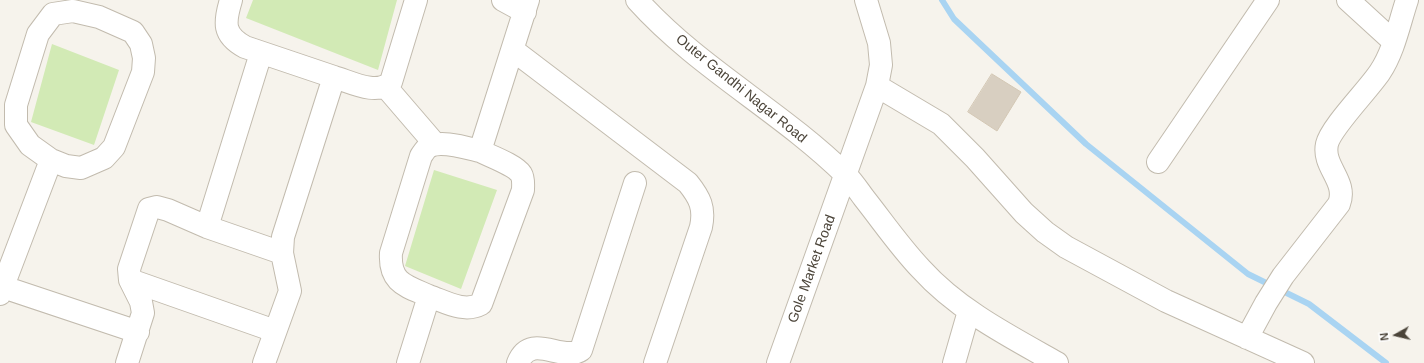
<!DOCTYPE html>
<html>
<head>
<meta charset="utf-8">
<style>
	body { margin:0 }
	#map { position:relative; width:1424px; height:363px; overflow:hidden; background:#f6f3ec; font-family:Helvetica,sans-serif }
	canvas { display:block }
	.north { position:absolute; left:1376px; top:315px; width:40px; height:40px; -webkit-text-stroke:3px #fff; paint-order:stroke; rotate:262deg; font-size:11px; font-weight:700; line-height:16px; text-align:center; color:#4b4439 }
	.north::after { content:''; display:block; margin:auto; width:14px; height:18px; background:#4b4439; clip-path:polygon(50% 0,100% 100%,50% 72%,0 100%) }
</style>
</head>
<body>
<div id="map">
<canvas width="1424" height="363"></canvas>
<div class="north">N</div>
</div>
<script>
const ctx = document.querySelector('canvas').getContext('2d');
ctx.lineJoin = 'round';
function fillPath(path, color) {
  ctx.fillStyle = color;
  ctx.fill(path, 'evenodd');
}
function trace(path, color, width, dash) {
  ctx.strokeStyle = color;
  ctx.lineWidth = width;
  ctx.lineCap = dash ? 'butt' : 'round';
  ctx.setLineDash(dash || []);
  ctx.stroke(path);
}
function drawText(font, color, halo, rows, align = 'center') {
  ctx.font = font + ' Helvetica,sans-serif';
  ctx.lineWidth = 3;
  ctx.setLineDash([]);
  ctx.textBaseline = 'middle';
  ctx.strokeStyle = halo;
  ctx.fillStyle = color;
  for (const [text, x, y, turn = 0] of rows) {
    ctx.save();
    ctx.translate(x, y);
    ctx.rotate((+turn || 0) * Math.PI / 180);
    ctx.textAlign = isNaN(turn) ? turn : align;
    if (halo) ctx.strokeText(text, 0, 0);
    ctx.fillText(text, 0, 0);
    ctx.restore();
  }
}
fillPath(new Path2D(`
	M253 0H397L378 70 246 18Z
	M52 44 119 70 94 145 31 122Z
	M434 170 497 190 461 289 405 266Z`), '#d2eab5');
trace(new Path2D(`
	M942 0 954 19 1086 144 1248 274 1309 304 1386 363`), '#a9d4f2', 6);
const building = new Path2D(`
	M992 74 1021 92 997 131 968 112Z`);
fillPath(building, '#d8cfc1');
trace(building, '#d3c7b4', 1);
const minor = new Path2D(`
	M231 0C224 23 223 35 245 47L334 77 283 237 282 253 290 291 264 363
	M503 0 525 12
	M637 0C698 68 781 111 846 175 853 182 858 190 864 198 883 222 900 247 921 269 958 310 1009 336 1057 363
	M1348 0 1394 42
	M73 11 99 17 133 32 141 44 144 58 143 72 114 147 104 158 81 168 66 166 51 160 30 145 16 125V105L38 34 53 14Z
	M513 50 688 183C700 198 705 208 701 227L655 363
	M334 77C351 82 377 96 391 82L416 0
	M877 86 941 124 975 158 1024 213 1045 232 1066 247 1166 301 1303 363
	M386 87 435 144
	M1158 162 1268 0
	M207 227 261 53
	M130 280 275 331
	M0 286 138 332
	M0 294 51 160
	M429 296C406 286 389 283 391 253L421 156C423 153 425 150 427 148 438 139 467 148 480 151
	M1247 338 1266 303 1283 276 1339 204C1348 181 1322 167 1327 144 1331 127 1369 89 1380 72 1394 51 1399 24 1407 0
	M127 363 143 313 141 302 130 280 129 269 149 209 157 207 168 210 207 227 282 253
	M408 363 429 296C446 302 464 313 481 304L523 190C523 185 524 179 521 174 515 165 490 156 480 151L528 0
	M518 363C531 331 562 363 581 350L635 183
	M778 363 877 86 881 65 879 43 866 0
	M954 363 969 311`);
trace(minor, '#c2bbae', 24);
trace(minor, '#fff', 22);
drawText('14px', '#4b4439', '#fff', [
	["Outer Gandhi Nagar Road",741,89,39],
	["Gole Market Road",812,269,-70]
]);
</script>
</body>
</html>
